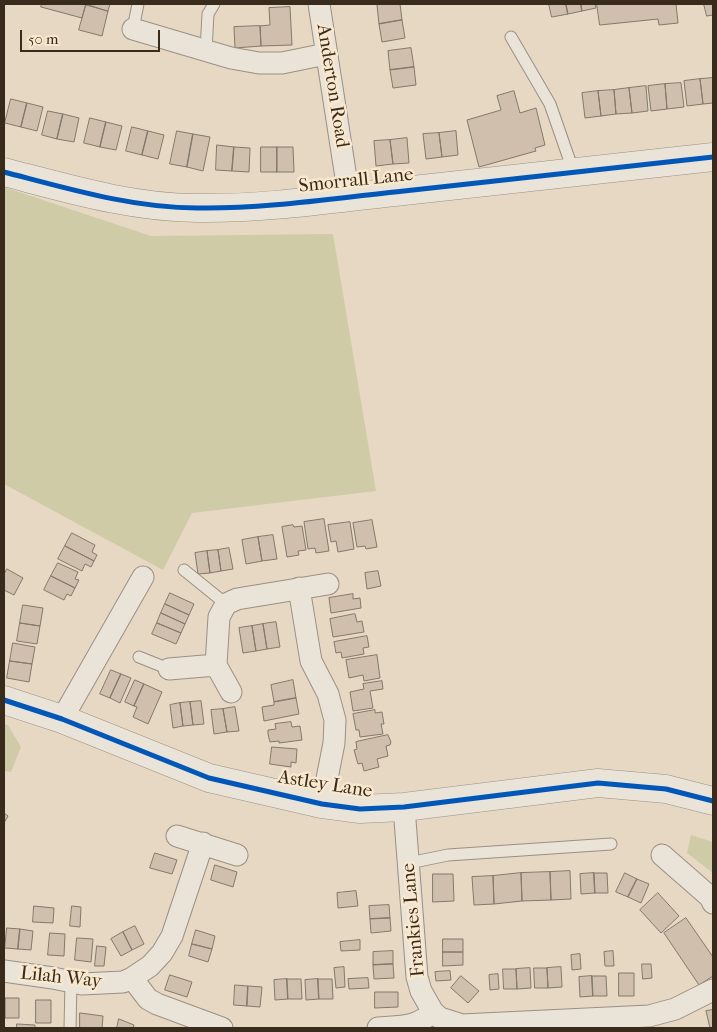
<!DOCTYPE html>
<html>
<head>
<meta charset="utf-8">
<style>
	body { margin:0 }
	#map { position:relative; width:717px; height:1032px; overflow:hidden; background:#e7d8c3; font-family:"IM FELL French Canon",serif }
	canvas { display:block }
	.frame { position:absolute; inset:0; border:5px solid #382b1b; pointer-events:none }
	.scale { position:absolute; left:20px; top:30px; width:140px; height:22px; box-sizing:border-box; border:2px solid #382b1b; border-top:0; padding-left:6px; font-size:15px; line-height:18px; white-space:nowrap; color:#382b1b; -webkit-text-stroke:4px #f9e8ce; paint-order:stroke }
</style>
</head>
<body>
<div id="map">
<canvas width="717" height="1032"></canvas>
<div class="frame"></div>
<div class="scale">50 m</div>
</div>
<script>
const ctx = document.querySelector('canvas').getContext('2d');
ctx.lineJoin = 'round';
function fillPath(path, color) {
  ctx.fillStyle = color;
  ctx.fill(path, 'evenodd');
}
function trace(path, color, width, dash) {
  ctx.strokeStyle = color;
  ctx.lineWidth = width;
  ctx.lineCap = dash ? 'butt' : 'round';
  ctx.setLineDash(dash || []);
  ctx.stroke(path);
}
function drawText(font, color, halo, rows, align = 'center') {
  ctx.font = font + ' "IM FELL French Canon",serif';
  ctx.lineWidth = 5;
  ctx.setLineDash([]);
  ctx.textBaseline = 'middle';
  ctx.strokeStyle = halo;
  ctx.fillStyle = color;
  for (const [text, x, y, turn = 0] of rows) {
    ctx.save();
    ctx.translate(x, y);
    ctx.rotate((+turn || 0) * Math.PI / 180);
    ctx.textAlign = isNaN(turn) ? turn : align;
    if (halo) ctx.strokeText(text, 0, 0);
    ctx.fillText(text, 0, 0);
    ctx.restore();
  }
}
fillPath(new Path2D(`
	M4 187 151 236 333 234 376 491 192 513 163 570 4 484Z
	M4 724 8 725 21 747 11 772 4 771Z
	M691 835 713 842V873L687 853Z`), '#cfcba6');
const building = new Path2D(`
	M42 4H86L82 18 41 7Z
	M86 4H110L108 11Z
	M383 4H400L402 20 379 24 377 5Z
	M549 4H566L568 14 552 17Z
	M566 4H581L582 11 568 14Z
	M581 4H595L596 8 582 11Z
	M597 4H676L678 23 659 25 658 19 600 25Z
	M704 4H713V15L707 16Z
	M86 5 108 11 102 36 79 30Z
	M290 7 292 45 261 46 260 26 270 25 269 8Z
	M402 20 405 38 382 42 379 24Z
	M260 26 261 46 235 48 234 27Z
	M411 48 414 67 390 70 388 51Z
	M414 67 416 85 393 88 390 70Z
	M713 78V103L703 104 700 79Z
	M700 79 703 104 687 106 684 81Z
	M681 83 684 107 667 109 665 84Z
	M665 84 667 109 651 111 648 86Z
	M646 86 648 111 632 113 629 88Z
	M629 88 632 113 616 114 614 90Z
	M614 90 616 114 601 116 598 91Z
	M514 91 520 113 536 108 545 145 535 148 536 151 479 167 467 120 501 110 497 96Z
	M598 91 601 116 585 118 582 93Z
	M11 99 27 103 21 127 5 123Z
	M27 103 43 107 37 131 21 127Z
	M48 111 63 114 57 139 42 135Z
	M63 114 79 118 74 142 57 139Z
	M90 118 106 122 100 147 84 143Z
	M106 122 122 126 116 150 100 147Z
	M132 127 148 131 142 155 126 151Z
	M148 131 164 135 158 159 142 155Z
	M177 131 193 134 187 167 170 164Z
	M456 131 458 155 442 157 439 133Z
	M439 133 442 157 426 159 423 134Z
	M193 134 210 137 203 171 187 167Z
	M407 138 409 163 393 164 390 140Z
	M390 140 393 164 376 166 374 141Z
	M217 145 234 147 232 171 216 170Z
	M234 147 250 148 249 172 232 171Z
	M261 147H277V172H261Z
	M277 147H293L294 172H277Z
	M324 519 329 551 316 553 315 548 308 549 304 522Z
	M372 520 377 547 366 549 365 546 357 547 353 523Z
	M350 522 354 549 338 552 336 541 331 542 328 525Z
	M293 525 294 527 302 526 306 550 298 551 299 555 287 557 282 527Z
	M72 533 95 545 92 552 97 555 94 561 65 546Z
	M273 535 277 559 262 561 258 537Z
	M258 537 262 561 246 564 242 540Z
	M65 546 94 561 91 567 85 564 82 571 58 559Z
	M229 548 233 569 221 571 218 550Z
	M218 550 221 571 210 573 207 551Z
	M207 551 210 573 198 574 195 553Z
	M58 563 78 572 75 579 79 580 75 588 51 576Z
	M7 569 23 578 14 595 4 590V575Z
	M378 571 381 586 367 589 365 573Z
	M51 576 75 588 71 596 67 594 64 600 44 590Z
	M170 593 194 604 189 615 165 604Z
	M353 594V599L360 598 361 608 331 613 329 598Z
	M165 604 189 615 185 624 161 613Z
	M23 605 43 608 40 626 20 623Z
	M161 613 185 624 181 633 157 623Z
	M355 614 357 622 362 621 364 632 333 637 330 619Z
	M276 622 280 647 267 649 263 624Z
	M20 623 40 626 37 644 17 641Z
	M157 623 181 633 176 644 152 634Z
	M263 624 267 649 256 651 252 626Z
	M252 626 256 651 243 653 239 628Z
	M367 636 369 647 363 648 364 654 342 658 341 652 336 653 334 642Z
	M13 643 35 647 32 664 10 661Z
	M377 655 380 678 364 681 363 675 349 678 346 660Z
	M10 661 32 664 29 682 7 678Z
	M111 670 121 674 110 698 100 694Z
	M121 674 131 678 120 703 110 698Z
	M135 680 144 684 134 706 125 702Z
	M293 680 296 698 274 702 271 685Z
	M382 681 383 689 370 691 373 708 353 711 350 692 364 689 363 684Z
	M144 684 162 692 148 724 133 717 137 707 134 706Z
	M296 698 299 714 264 721 262 707 274 705V702Z
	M201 701 204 724 193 725 190 702Z
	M190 702 193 725 183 726 180 703Z
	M180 703 183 726 173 728 170 705Z
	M235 707 239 731 227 732 223 709Z
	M223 709 227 732 214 734 211 710Z
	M375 710V713L382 712 384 724H381L383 734 360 737 359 730H356L353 714Z
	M291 722 292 727 300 726 302 740 279 743V741L270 742 268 734V730L276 729 275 724Z
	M388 735 391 742 390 745 386 746 388 756 377 759 379 767 364 771 362 763 358 764 354 750 357 749 356 742Z
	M272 747 297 749 296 763 291 762V767L270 764Z
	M4 813 8 816 4 823Z
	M155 853 177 860 172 874 150 868Z
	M215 865 237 872 233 887 211 880Z
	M570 871 571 899 551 900 550 872Z
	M550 872 551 900 522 901 521 873Z
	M521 873 522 901 494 904 493 876Z
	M594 873 595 893 581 894 580 874Z
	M594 873H607L608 893H595Z
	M625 873 637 879 628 897 616 892Z
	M433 874H453L454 901 433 902Z
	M493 876 494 904 474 905 472 877Z
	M637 879 649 884 641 903 628 897Z
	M356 891 358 906 338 908 337 893Z
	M658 893 679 916 661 933 640 910Z
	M389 905 390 918 370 919 369 906Z
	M34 906 54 908 53 923 33 922Z
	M72 906 81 907 80 927 70 926Z
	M390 918 391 931 371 933 370 919Z
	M686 918 713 957V976L699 985 664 933Z
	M135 926 144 944 132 950 123 932Z
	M7 928 20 929 18 949 5 948Z
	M20 929 33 931 31 950 18 949Z
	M196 930 215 936 212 949 192 944Z
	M123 932 132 950 121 956 111 939Z
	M50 933 65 934 64 956 48 955Z
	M77 938 93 939 91 962 75 960Z
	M443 939H463V952H443Z
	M360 940V950L341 951 340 942Z
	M192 944 212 949 208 962 189 956Z
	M97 946 106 947 104 966H95Z
	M393 951V964L373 965V952Z
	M613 951 614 966H605L604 952Z
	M443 952H463V965L443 966Z
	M580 954 581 969 572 970 571 955Z
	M393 964 394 978 374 979 373 965Z
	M642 964H651L652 978 643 979Z
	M344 967 345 987 336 988 334 968Z
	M561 967 562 987 548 988 547 968Z
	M530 968 531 988 517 989 516 969Z
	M534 968H547L548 988H535Z
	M503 969H516L517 989H504Z
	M450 971 451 980 436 981 435 972Z
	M619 973H634V996H619Z
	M498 974 499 989 490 990 489 975Z
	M170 975 192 982 187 997 165 990Z
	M461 976 479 991 468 1003 451 988Z
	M592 976H606L607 996H593Z
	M592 976 593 996 580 997 579 977Z
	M368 978 369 988 349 989 348 979Z
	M287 979 288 999 275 1000 274 980Z
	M287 979H301L302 999H288Z
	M318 979H332L333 999H319Z
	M318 979 319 999 306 1000 305 980Z
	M235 985 248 986 247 1006 234 1005Z
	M248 986 262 987 260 1007 247 1006Z
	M375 992H398V1007L375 1008Z
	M4 998H5V1018H4Z
	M5 998H19V1018H5Z
	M36 1000H51V1023H36Z
	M713 1010V1028H710L706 1011Z
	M80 1013 103 1016 102 1028H80Z
	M119 1019 134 1025 133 1028H117Z
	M17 1024 35 1025V1028H17Z`);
fillPath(building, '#d0bfad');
trace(building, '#82786c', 1);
const service = new Path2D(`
	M133 29 138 4
	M511 37 550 104 574 173
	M206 50 208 14 214 4
	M184 570 226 604
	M139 657 169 669
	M409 863 448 855 611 844
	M70 1028 71 982`);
const minor = new Path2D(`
	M319 4 349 197
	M133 29 231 58 259 63H282L326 54
	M299 588 311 661 328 694 335 720 334 743 322 804
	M216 665 219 617 226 604 237 599 328 584
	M169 669 216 665 231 692
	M62 719 143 577
	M404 807 417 977 421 991 433 1012 440 1018 462 1025 649 1016 675 1009 713 990
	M177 836 237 855
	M662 855 710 897 713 903
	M4 971 53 978 82 984 123 982 132 978 150 966 162 953 172 936 203 843
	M132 978 148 999 157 1004 222 1028
	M378 1028C401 1026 415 1028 433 1012`);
const tertiary = new Path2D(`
	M4 172C66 188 132 208 197 208 266 209 336 198 404 191 507 180 610 169 713 157
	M4 700 62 719 209 778 322 804 360 809 404 807 598 783 666 789 713 801`);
trace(service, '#9a9083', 13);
trace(minor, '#9a9083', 23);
trace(tertiary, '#9a9083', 29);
trace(service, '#eae3d8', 11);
trace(minor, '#eae3d8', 21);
trace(tertiary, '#eae3d8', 28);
trace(new Path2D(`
	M4 172C66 188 132 208 197 208 266 209 336 198 404 191 507 180 610 169 713 157
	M4 700 62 719 209 778 322 804 360 809 404 807 598 783 666 789 713 801`), '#0057b8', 5);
drawText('19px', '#382b1b', '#f9e8ce', [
	["Anderton Road",332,86,81],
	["Smorrall Lane",356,181,-6],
	["Astley Lane",325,785,9],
	["Frankies Lane",414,920,-95],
	["Lilah Way",61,978,6]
]);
</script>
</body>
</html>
